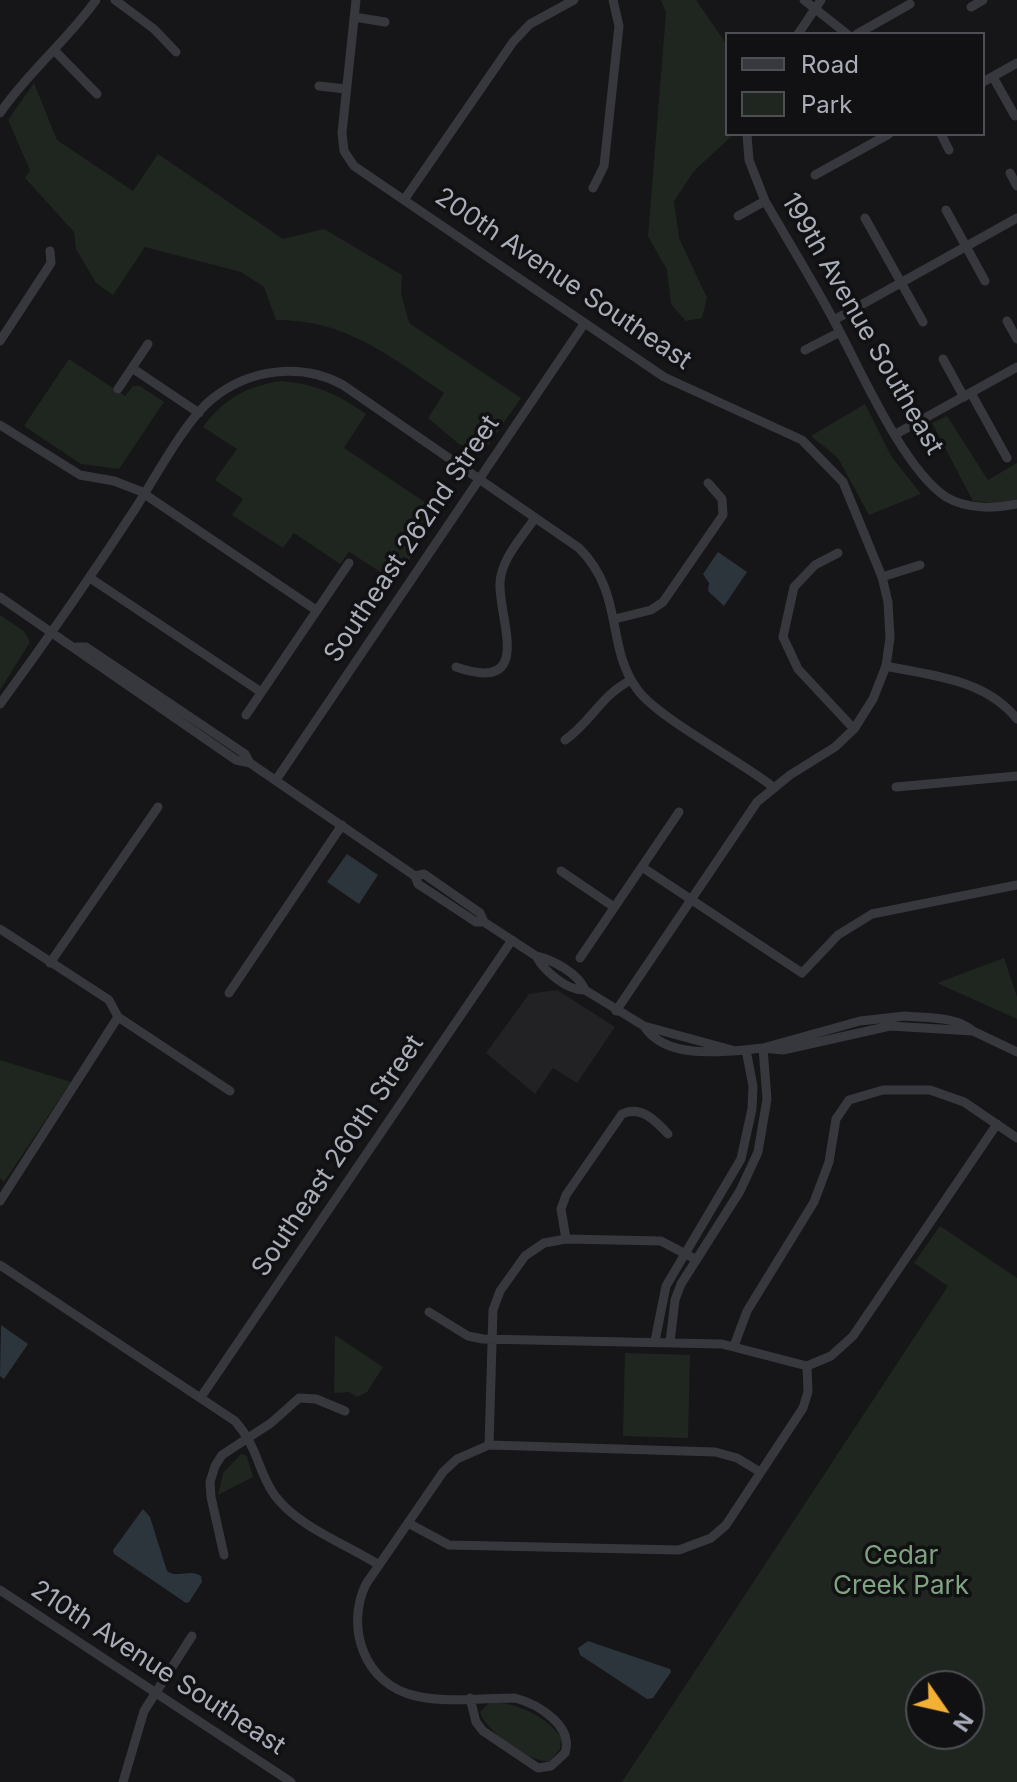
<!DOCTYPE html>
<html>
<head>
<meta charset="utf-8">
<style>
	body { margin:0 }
	#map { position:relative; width:1017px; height:1782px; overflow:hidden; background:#161618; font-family:Inter,sans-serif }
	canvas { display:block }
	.legend { position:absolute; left:725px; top:32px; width:260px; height:104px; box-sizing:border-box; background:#111113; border:2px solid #4d4f55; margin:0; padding:10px 14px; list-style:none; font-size:24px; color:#a8adb8 }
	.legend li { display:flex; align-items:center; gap:16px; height:40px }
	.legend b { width:40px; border:2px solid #4d4f55 }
	.north { position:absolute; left:905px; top:1670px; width:80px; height:80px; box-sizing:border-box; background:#111113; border:2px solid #4d4f55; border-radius:50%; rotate:124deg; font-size:22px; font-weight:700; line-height:32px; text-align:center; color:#a8adb8 }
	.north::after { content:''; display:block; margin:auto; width:28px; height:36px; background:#f2b134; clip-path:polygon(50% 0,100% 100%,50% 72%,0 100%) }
</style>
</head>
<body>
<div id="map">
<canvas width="1017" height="1782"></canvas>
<ul class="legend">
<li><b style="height:10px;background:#37383d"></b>Road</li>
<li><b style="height:22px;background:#1e261f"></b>Park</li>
</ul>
<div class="north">N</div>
</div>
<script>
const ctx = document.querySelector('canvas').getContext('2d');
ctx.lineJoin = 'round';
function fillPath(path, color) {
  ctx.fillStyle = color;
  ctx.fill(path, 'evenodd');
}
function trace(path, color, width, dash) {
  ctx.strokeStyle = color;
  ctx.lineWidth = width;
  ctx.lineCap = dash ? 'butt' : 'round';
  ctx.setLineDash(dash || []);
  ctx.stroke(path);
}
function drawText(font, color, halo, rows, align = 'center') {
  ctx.font = font + ' Inter,sans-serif';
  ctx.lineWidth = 7;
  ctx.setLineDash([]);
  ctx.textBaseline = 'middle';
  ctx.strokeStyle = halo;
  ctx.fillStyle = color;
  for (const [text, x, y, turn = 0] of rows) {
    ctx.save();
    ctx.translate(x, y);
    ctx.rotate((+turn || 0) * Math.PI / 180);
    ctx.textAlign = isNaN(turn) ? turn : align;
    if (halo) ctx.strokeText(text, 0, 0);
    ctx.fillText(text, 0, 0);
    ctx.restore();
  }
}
fillPath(new Path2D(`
	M557 990 615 1027 577 1083 553 1068 535 1094 486 1053 529 994Z`), '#222225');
fillPath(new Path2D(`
	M661 0H696L727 45V134H734L694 171 674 201 679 238 707 298 702 318 686 321 671 304 667 270 648 236 666 13Z
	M34 83 57 140 133 191 158 154 283 239 324 229 402 275 401 293 409 323 521 398 482 454 459 444 428 418 444 393C390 356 344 319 276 320L264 287 241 272 145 247 113 295 96 283 76 249 74 232 25 178 30 170 8 120Z
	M69 359 125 396 133 386H140L164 402 119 469 81 464 24 426Z
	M281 381C315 384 338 394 366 414L344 448 441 513 395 581 349 552 340 564 294 533 283 548 232 515 243 499 215 480 237 449 203 427C223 399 248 386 281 381Z
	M865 404 891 456 921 494 869 515 838 458 811 436Z
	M947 416 988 480 1017 463V499L1000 503 973 501 932 423Z
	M0 615 24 631 30 642 0 690Z
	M1004 958 1017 997V1019L937 983Z
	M0 1060 71 1082 4 1182 0 1178Z
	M940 1226 1017 1278V1782H622L948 1286 914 1263ZM921 1686H969V1734H921Z
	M335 1335 383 1367 367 1392 357 1397 349 1392 334 1393Z
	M625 1353 690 1355 688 1438 623 1436Z
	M241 1454 247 1456 253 1477 218 1495 223 1473Z
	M491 1701C517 1704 544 1714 561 1737L560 1749 550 1761C531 1764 485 1731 480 1712Z`), '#1e261f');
fillPath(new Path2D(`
	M718 552 747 572 724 606 708 591 709 583 703 574Z
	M347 854 378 875 359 904 327 882Z
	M1 1325 28 1344 4 1379 0 1376Z
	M143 1509 150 1517 167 1571C177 1579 190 1568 201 1576L202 1582 189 1602 186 1603 114 1554 113 1550Z
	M588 1641 670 1669 671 1672 653 1698 647 1699 580 1655 578 1648Z`), '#2c353c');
trace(new Path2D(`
	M115 0 154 29 176 52
	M356 0 342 133 344 151 354 166 664 377 802 440 843 482 882 577 888 602 890 638 886 666 873 699 854 729 835 747 790 775 757 802 616 1011
	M804 0 847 34
	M971 7 983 0
	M354 17 385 22
	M798 34 821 0
	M857 34 910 4
	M55 51 97 94
	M993 77 1015 116
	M983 82 1017 63
	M319 86 346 89
	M0 113C28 72 67 41 96 0
	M747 134 749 160 765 201C787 239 811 278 832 317 858 364 902 468 946 497 966 509 995 509 1017 504
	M941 134 949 150
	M1010 173 1017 186
	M815 175 889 134
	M593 188 604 166 619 26 613 0
	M404 200 513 42 530 24 574 0
	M946 210 985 281
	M738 216 765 201
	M865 218 923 322
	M834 320 1017 218
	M1007 321 1017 339
	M0 341 51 263 50 251
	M805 350 840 332
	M943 359 964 397
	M132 368 199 413
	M118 389 148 344
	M971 393 1007 458
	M0 425 80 475 114 481 140 491 316 610
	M896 434 1017 367
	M838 553 815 565 794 587 783 637 798 669 854 729
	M882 577 920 565
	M90 578 261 692
	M0 597 236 760 250 763 245 754 86 647H77
	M615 619 651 610 663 602 723 515 722 499 708 483
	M886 666C933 676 985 679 1017 719
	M456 667C536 695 498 618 500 583 501 559 522 537 535 518
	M0 704C47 640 92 575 135 509 155 478 185 421 212 399 249 369 301 362 343 385L579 548C625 594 605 645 637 689 656 717 741 761 773 787
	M246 715 349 563
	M565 740C592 721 600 696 631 680
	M250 763 415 876 418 884 476 922H484L480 913 424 874 415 876
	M276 780 584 324
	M896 787 1017 776
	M642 867 802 973 838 935 872 914 1017 885
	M561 871 614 907
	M484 922 536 956
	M0 929 109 1000 118 1017 230 1091
	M580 958 679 812
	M50 963 158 807
	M585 990C578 973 553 960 536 956 544 971 567 991 585 990L644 1026
	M229 993 342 825
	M905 1016C927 1018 956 1016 973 1031L890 1026 783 1050 763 1048 860 1021Z
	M973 1031 1017 1052
	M0 1201 118 1017
	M566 1239 561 1209 566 1195 622 1114C641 1105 656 1121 668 1134
	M0 1265 235 1421C259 1448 258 1474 276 1497 299 1527 346 1544 379 1565
	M429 1312 468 1336 483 1339 722 1344 807 1366
	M655 1341 666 1286 741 1159 752 1109 753 1086 746 1050
	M670 1342 675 1300 681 1284 740 1191 758 1152 767 1099 763 1048C729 1051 667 1062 644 1026L732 1050
	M734 1346 747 1311 814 1202 829 1162 836 1119 849 1100 883 1090H930L964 1102 1017 1138
	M807 1366 831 1356 853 1336 997 1124
	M201 1397 512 940
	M489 1445 493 1310 500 1291 525 1256 544 1243 566 1239 661 1241 695 1259
	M408 1523 449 1545 679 1550 711 1538 726 1525 803 1408 808 1392 807 1366
	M224 1555 211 1497 210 1482 215 1466 222 1455 271 1423 299 1398 316 1399 345 1411
	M0 1590 291 1782
	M470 1698 476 1722 483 1731 538 1768 551 1766 565 1753C574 1726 538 1704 515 1698 484 1698 446 1703 416 1696 364 1685 345 1627 366 1584L443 1472 457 1459 489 1445 715 1452 737 1458 760 1472
	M123 1782 144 1711 192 1636`), '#37383d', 9);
drawText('26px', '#a8adb8', '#111113', [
	["200th Avenue Southeast",563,279,34],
	["199th Avenue Southeast",862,324,60],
	["Southeast 262nd Street",412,539,-56],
	["Southeast 260th Street",338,1156,-56],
	["210th Avenue Southeast",158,1668,33]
]);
drawText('26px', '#7fa381', '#111113', [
	["Cedar",901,1556],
	["Creek Park",901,1586]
]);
</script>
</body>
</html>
